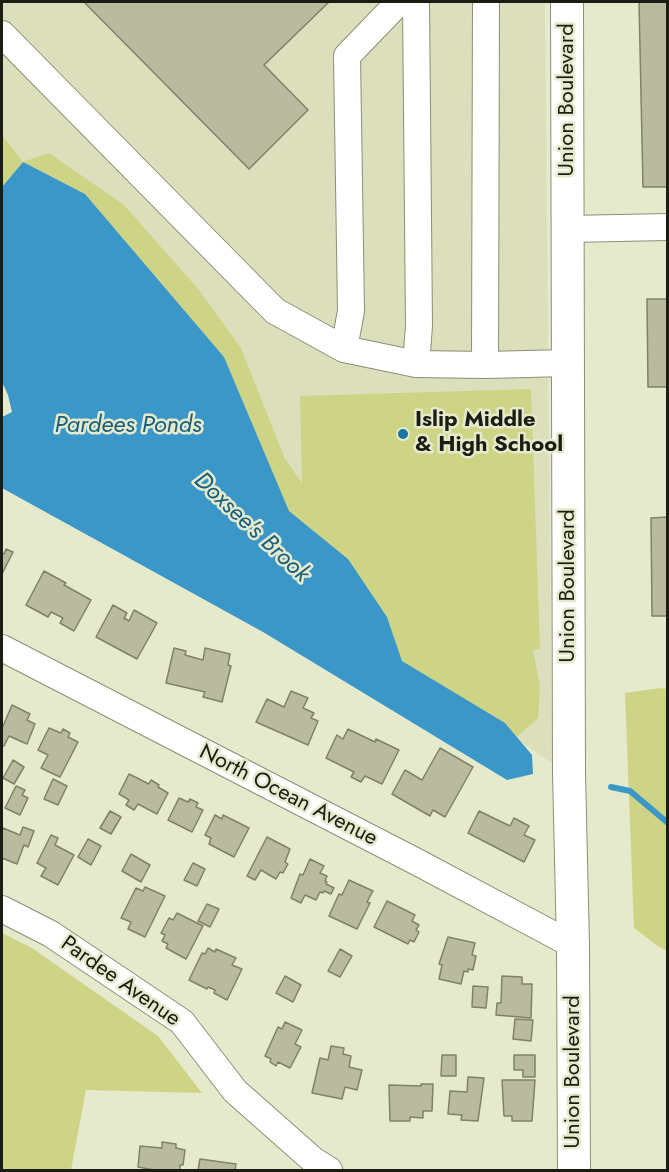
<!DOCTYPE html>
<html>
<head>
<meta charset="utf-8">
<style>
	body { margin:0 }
	#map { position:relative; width:669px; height:1172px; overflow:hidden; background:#e6eacd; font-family:Jost,sans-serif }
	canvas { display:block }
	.frame { position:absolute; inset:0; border:3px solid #1b1c12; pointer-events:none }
</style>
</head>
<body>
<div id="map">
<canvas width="669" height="1172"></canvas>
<div class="frame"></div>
</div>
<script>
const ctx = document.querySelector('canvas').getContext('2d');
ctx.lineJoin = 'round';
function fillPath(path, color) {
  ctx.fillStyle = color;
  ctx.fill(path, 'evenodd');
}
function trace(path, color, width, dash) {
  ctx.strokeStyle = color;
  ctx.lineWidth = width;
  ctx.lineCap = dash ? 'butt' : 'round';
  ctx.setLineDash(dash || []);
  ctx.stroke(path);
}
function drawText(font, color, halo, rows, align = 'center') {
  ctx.font = font + ' Jost,sans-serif';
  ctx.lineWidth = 5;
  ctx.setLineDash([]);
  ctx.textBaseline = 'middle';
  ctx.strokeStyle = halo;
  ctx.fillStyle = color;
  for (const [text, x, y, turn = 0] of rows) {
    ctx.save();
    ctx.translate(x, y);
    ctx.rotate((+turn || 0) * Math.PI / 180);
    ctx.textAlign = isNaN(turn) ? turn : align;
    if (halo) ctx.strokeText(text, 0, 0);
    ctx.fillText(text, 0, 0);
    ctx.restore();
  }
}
fillPath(new Path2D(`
	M2 2H545L552 763 402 661 23 162 2 146Z`), '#dbdfbb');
fillPath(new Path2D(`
	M2 135 23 162 49 153 124 205 199 290 241 348 285 459 302 483 300 396 531 389 540 649 533 650 540 685 538 718 517 737 505 723 402 661 387 617 348 559 289 511 224 357 85 194 23 162 2 187Z
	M661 688 668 689 667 951 659 947 634 928 625 693Z
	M2 933 32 948 158 1036 202 1093 86 1090 71 1170H2Z`), '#ced486');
fillPath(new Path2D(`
	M23 162 85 194 224 357 289 511 348 559 387 617 402 661 505 723 532 755 533 774 507 780 263 632 2 488V417L12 412 8 395 2 382V187Z`), '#3b97c7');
trace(new Path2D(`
	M611 787 630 791 668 823`), '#3b97c7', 6);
const building = new Path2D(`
	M84 2H329L264 65 308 110 249 169Z
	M639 2H668V187H643Z
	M647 299H668V387H648Z
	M668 517V616H652L651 518Z
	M6 549 13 552 2 574V553L4 554Z
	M44 571 66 583 64 585 91 600 74 631 60 623 63 618 51 612 48 617 26 605Z
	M113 605 127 613 124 618 129 621 134 610 157 623 137 659 96 637Z
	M174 648 186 651 185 655 203 660 205 648 230 654 228 665 231 666 222 702 203 697 205 692 166 683Z
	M291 691 308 698 303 708 314 713 311 718 318 721 308 745 256 722 267 699 284 707Z
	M12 705 30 714 27 720 35 724 27 744 9 736 4 746 2 745V725L3 726Z
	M49 728 61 733 63 729 70 733 68 737 78 742 60 777 41 768 48 755 38 750Z
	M348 729 375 742 376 739 399 750 382 784 365 776 361 782 351 777 354 772 326 758 337 735 343 739Z
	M440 748 473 767 445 817 433 810 430 816 392 794 405 770 422 780Z
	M13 760 24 767 14 784 3 778Z
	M129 774 149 784 151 780 159 785 158 787 168 793 157 814 138 804 134 810 126 805 129 800 119 794Z
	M53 779 67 786 58 805 44 799Z
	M16 786 25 790 22 795 28 798 20 815 5 808Z
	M179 798 188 802 190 799 198 803 196 807 203 810 192 832 168 820Z
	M110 811 121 817 111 834 100 828Z
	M479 811 510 826 514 818 529 826 524 835 535 840 524 862 468 833Z
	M215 815 222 819 223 815 249 828 234 857 209 844 211 838 205 835Z
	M23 827 34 831 28 847 24 845 17 864 2 858V832L3 828 20 835Z
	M51 835 58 838 55 845 74 855 58 885 41 876 46 868 37 863Z
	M267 837 290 849 285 862 288 864 283 873 280 872 276 879 261 870 255 880 247 876Z
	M88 839 101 846 91 865 78 857Z
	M131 854 150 865 141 882 122 871Z
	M310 859 324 866 320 873 327 876 325 881 327 882 326 884 334 888 331 894 324 891 323 893 320 892 316 900 305 895 301 903 291 898 300 874 303 875Z
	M193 863 205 869 197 886 184 880Z
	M349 880 373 891 367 902 370 903 357 929 329 916 339 894 342 895Z
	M145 887 165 896 145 937 128 929 131 922 121 918 136 888 143 891Z
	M387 901 415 915 412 921 419 925 416 930 419 932 414 942 410 940 408 944 374 927Z
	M207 904 219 909 210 927 198 921Z
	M177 913 203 926 186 959 166 948 168 944 162 941 165 935 161 933 169 918 173 920Z
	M448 937 475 943 472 955 476 956 473 970 468 969V972L464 971 461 984 439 979 442 965 439 964Z
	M208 948 215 952 216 949 236 958 232 965 242 969 227 1000 214 993 215 990 208 987 207 989 189 980 202 953 205 954Z
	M340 949 352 956 340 977 328 971Z
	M285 976 301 985 293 1002 276 993Z
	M502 976 522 977V984H532L531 1018 496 1015 497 1003H501Z
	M473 986 488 987 486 1008 472 1007Z
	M515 1019 533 1020 531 1041 513 1039Z
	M285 1022 302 1030 295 1044 301 1047 290 1068 278 1062 276 1066 270 1062 271 1059 265 1056 278 1027 282 1029Z
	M331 1046 344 1048 343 1054 351 1056 349 1067 362 1070 357 1090 345 1087 342 1099 312 1093 320 1058 328 1060Z
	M442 1055H456V1076H441Z
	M514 1055H535V1077H523V1070H514Z
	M468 1077 484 1078 478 1121 461 1120 462 1115 448 1114 450 1091 467 1092Z
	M502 1080H535L532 1121H512V1116H504Z
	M421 1084H433L432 1111H423V1118L410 1117V1121H390L389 1085 421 1086Z
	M162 1142 176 1144V1148L185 1150 183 1165H180V1170H154L138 1167 140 1146 162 1148Z
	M200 1159 236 1164 235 1170H198Z`);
fillPath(building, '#b8bb9f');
trace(building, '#7f8268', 1.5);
const minor = new Path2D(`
	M2 34 275 311 344 349 416 364 485 365 569 363
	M568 229 668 227
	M344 349 351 311 347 56 399 2
	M416 364 419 326 416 2
	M485 365 486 2
	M2 648 417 862 573 945
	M2 909 51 934 182 1022 235 1091 313 1160 329 1170`);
const major = new Path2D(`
	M567 2 569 773 573 945 574 1170`);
trace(minor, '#8d8f75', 28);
trace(major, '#8d8f75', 34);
trace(minor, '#fff', 26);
trace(major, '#fff', 32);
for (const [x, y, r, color] of [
	[403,434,6,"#1677a4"]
]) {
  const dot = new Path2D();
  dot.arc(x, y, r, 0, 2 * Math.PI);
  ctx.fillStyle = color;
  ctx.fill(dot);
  trace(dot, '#e6eacd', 2);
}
drawText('22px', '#1b1c12', '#e6eacd', [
	["Union Boulevard",568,100,-90],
	["Union Boulevard",569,586,-90],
	["North Ocean Avenue",288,796,27],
	["Pardee Avenue",120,982,35],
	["Union Boulevard",574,1072,-90]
]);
drawText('bold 22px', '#1b1c12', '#e6eacd', [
	["Islip Middle",415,421],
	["& High School",415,446]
], 'left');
drawText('italic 24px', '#195d7f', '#e6eacd', [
	["Pardees Ponds",128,426],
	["Doxsee's Brook",251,528,43]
]);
</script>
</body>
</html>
